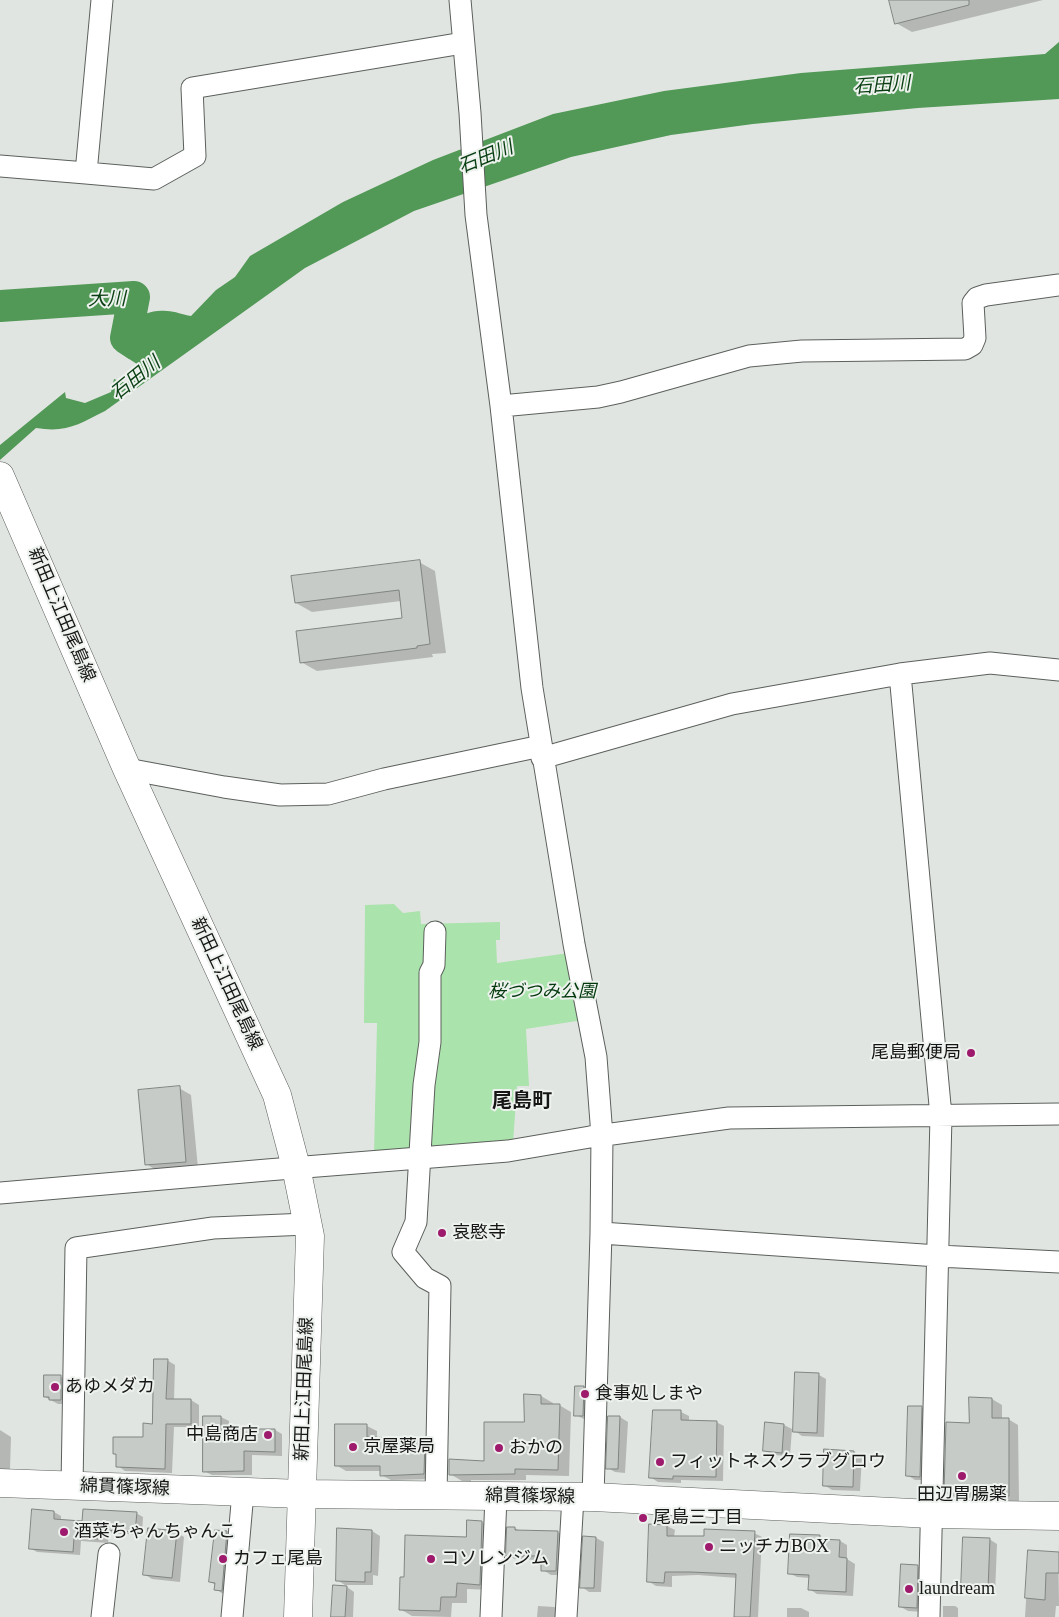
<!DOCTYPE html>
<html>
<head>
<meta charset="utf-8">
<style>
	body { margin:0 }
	canvas { display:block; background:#e1e5e1 }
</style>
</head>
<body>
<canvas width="1059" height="1617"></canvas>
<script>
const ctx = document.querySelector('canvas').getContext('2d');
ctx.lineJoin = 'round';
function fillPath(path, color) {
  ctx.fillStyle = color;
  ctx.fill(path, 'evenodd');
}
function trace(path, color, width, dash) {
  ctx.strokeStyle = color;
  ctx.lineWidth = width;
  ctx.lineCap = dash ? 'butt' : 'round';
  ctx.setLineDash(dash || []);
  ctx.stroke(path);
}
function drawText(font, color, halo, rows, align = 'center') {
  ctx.font = font + ' "Times New Roman","Noto Sans JP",serif';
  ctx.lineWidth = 4;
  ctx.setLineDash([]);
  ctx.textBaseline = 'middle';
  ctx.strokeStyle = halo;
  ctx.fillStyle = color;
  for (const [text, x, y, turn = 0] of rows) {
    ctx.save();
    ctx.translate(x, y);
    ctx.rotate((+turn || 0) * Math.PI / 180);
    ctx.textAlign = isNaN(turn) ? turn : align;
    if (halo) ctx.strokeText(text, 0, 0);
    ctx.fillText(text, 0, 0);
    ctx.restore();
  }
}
fillPath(new Path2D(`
	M394 904 403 913 420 911 421 924 500 922V940H496L497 963 576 952 589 1019 526 1029 529 1086H517L513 1143 374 1154 377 1023H364L365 905Z`), '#aae3ab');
fillPath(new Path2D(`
	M1059 42V99L918 108 753 124 671 135 571 157 414 211 305 268 105 411C79 424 67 433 36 428L0 460V445L65 392 66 398 85 403 111 392 114 379 126 383 141 371 142 357 129 359 118 351 111 343C127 326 141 308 167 311 175 311 183 315 191 316L216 290 235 277 250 256 343 202 433 160 553 114 664 91 801 73 1045 54Z`), '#529957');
fillPath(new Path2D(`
	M890 0H1043L912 32 896 23Z
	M419 562 435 571 446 653 432 654 433 657 317 671 301 662 404 619 401 601 312 612 296 603Z
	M179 1088 191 1095 198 1168 158 1171 146 1164Z
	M167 1360 175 1365 174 1400H191L199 1405V1427H174L172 1473 125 1471 118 1466V1455L114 1453 144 1438 153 1425Z
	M819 1375 826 1379 824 1437 802 1436 795 1431Z
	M45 1377H61L69 1381 68 1404H58L45 1397Z
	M584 1387 591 1391 590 1420 584 1419 576 1415Z
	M526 1396H541L553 1403V1405H559L571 1412 569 1476 526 1475V1480H471V1482L462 1481 450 1474 485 1462 525 1423Z
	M992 1399 1002 1405V1419H1008L1018 1425 1019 1501H1004L1000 1498H956L946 1492Z
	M921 1407 929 1412 927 1480H915L907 1475Z
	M681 1412 689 1416V1421L716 1422 724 1426 723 1481 681 1480V1483L658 1482 650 1477Z
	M221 1417 229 1421V1430H275L282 1434V1456L252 1455V1475H212L204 1471Z
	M620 1417 628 1422 625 1473 615 1472 608 1468Z
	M784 1425 792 1429 790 1456 773 1455 765 1451Z
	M367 1426 377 1431V1438L397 1439 402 1441H424L434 1447 433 1479 391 1480 381 1475V1471H346L336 1465Z
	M0 1430 11 1437 10 1469H0Z
	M854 1452 862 1456 860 1491 832 1490 824 1485Z
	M33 1510 54 1512 61 1516V1521L83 1522 136 1513 143 1517 142 1535 109 1533 108 1543 81 1541 80 1555 37 1552 30 1548Z
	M468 1522H482L493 1529 491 1590 467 1589V1603H452L451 1617 412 1616 400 1609 405 1578 467 1538Z
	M667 1526 675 1530 674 1537 705 1538 754 1533 762 1537 758 1617H735L737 1578 698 1575 672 1576V1587L656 1586 648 1581Z
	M515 1528 520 1531 558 1532 566 1537 564 1575H551L543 1570V1566L538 1564 539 1560 515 1559 507 1555Z
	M372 1531 380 1536 378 1576 373 1575V1585H345L337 1580Z
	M176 1532 184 1537 180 1582 152 1579 144 1574Z
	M227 1533 234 1537 229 1594H223L216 1589V1585L210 1582Z
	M820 1537 826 1540 840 1541 847 1545V1559L855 1564 853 1596 817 1594 809 1589 810 1578 797 1577 789 1573Z
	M596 1538 604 1542 601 1592H589L582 1587Z
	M989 1539 997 1544 995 1594 970 1593 962 1589Z
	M1058 1541 1059 1606H1056L1055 1617H1025L1029 1552 1058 1553Z
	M917 1566 925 1570 924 1612 908 1611 901 1607Z
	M347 1587 354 1592 353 1617H332Z
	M538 1606 554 1607 563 1612V1617H537Z
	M943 1606H955L958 1608V1617H943Z
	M787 1608H801L809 1612V1617H787Z`), '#0003');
trace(new Path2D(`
	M0 306 134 297 126 338 151 354`), '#529957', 32);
const building = new Path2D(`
	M889 0H969V5L895 24Z
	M420 560 430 644 417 646V648L300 663 296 631 402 618 399 590 295 603 291 576Z
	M180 1086 186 1162 145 1165 138 1090Z
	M154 1359H168L166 1399H191V1424H166L165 1469 116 1467V1454H113V1437H143V1423L152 1424Z
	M795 1372 819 1373 817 1433 793 1432Z
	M44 1375H61V1400H49V1397H44Z
	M575 1386H584L583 1416H574Z
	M524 1394 541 1395V1404H560L558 1470 515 1469V1474L449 1475V1459L484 1461V1422H524Z
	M969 1397 992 1398V1418H1009V1496H993V1493H944L946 1422 969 1423Z
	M908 1406H922L920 1477 906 1476Z
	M653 1410H681V1420L717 1421 716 1477 673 1476V1479L649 1478Z
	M203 1416H221V1429H275V1452L244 1451V1471L203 1472Z
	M608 1416H620L618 1469H606Z
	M765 1422 784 1424 782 1453 763 1451Z
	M335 1424H367V1437L398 1438V1440H425L424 1474 380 1476V1466H335Z
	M824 1449 854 1451 853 1487 823 1486Z
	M32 1509 54 1511V1519L82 1521 83 1509 137 1512 135 1532 102 1530 101 1539 74 1538 73 1552 29 1549Z
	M467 1520 482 1521 480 1585 457 1583 456 1597H441L440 1611 399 1610 400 1577H404L405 1535 466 1537Z
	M649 1524 667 1525V1536H704V1529L755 1531 750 1617H734L736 1574 690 1572H665L664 1583 647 1582Z
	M507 1527H515V1530L558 1531 556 1571H541V1564H537V1556H506Z
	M148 1528 177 1531 172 1578 143 1575Z
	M337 1528 372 1530 371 1572H365V1582L336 1581Z
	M215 1530 227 1531 222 1591 214 1590 215 1583 209 1582Z
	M790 1534 820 1535V1539L840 1540 839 1557 847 1558 846 1592 808 1590 809 1575 788 1574Z
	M583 1536 596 1537 594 1588H580Z
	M963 1537 990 1538 988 1590 961 1589Z
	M1028 1550 1059 1552V1573H1046L1045 1600 1025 1598Z
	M901 1564 918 1565 917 1608 899 1607Z
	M333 1585 347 1586 345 1617H331Z`);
fillPath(building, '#c7cbc7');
trace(building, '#818581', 1);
const minor = new Path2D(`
	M102 0 86 173 154 179 195 156 192 88 463 43
	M460 0 470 113 476 215 501 406 532 688 574 944 596 1057 602 1136 601 1233 593 1497
	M0 166 86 173
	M501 406 598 397 621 392 749 356 802 351 965 349 972 345 975 338 973 303 977 298 986 295 1059 285
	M900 674 941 1116 929 1617
	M542 758 732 704 900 674 990 663 1059 670
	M127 769 224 787 280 795 328 794 384 779 541 746
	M435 932 434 965 430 973V1042L424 1085 416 1222 403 1252 425 1278 440 1286 436 1496
	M0 1193 267 1170 508 1151 590 1137 729 1118 1059 1114
	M601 1233 938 1256 1059 1262
	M72 1486 76 1248 213 1228 307 1224
	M102 1617 109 1554
	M232 1617 243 1492
	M491 1617 496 1497
	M566 1617 573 1497`);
const major = new Path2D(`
	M0 476 127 769 277 1095 296 1167 310 1236 298 1617
	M0 1483 302 1494 593 1497 932 1514 1059 1516`);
trace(minor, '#5c605c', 23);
trace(major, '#5c605c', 29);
trace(minor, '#fff', 21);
trace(major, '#fff', 28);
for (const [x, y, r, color] of [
	[971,1053,5,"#9e1a6c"],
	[442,1233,5,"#9e1a6c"],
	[55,1387,5,"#9e1a6c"],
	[585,1394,5,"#9e1a6c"],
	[268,1435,5,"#9e1a6c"],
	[353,1447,5,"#9e1a6c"],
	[499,1448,5,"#9e1a6c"],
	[660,1462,5,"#9e1a6c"],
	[962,1476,5,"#9e1a6c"],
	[643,1518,5,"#9e1a6c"],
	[64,1532,5,"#9e1a6c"],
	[709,1547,5,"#9e1a6c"],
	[223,1559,5,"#9e1a6c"],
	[431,1559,5,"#9e1a6c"],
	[909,1589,5,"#9e1a6c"]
]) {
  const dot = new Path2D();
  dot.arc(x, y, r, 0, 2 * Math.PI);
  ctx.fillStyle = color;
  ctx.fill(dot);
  trace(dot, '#eef2ee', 2);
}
drawText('18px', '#151615', '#eef2ee', [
	["新田上江田尾島線",61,615,67],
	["新田上江田尾島線",226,984,65],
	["新田上江田尾島線",305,1389,-88],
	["綿貫篠塚線",125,1488,2],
	["綿貫篠塚線",530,1497,1]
]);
drawText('italic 18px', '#02390c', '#eef2ee', [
	["桜づつみ公園",542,992]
]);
drawText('18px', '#151615', '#eef2ee', [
	["尾島郵便局",961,1053,"right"],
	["哀愍寺",452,1233],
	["あゆメダカ",65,1387],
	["食事処しまや",595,1394],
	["中島商店",258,1435,"right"],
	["京屋薬局",363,1447],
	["おかの",509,1448],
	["フィットネスクラブグロウ",670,1462],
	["田辺胃腸薬",962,1495,"center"],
	["尾島三丁目",653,1518],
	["酒菜ちゃんちゃんこ",74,1532],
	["ニッチカBOX",719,1547],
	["カフェ尾島",233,1559],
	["コソレンジム",441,1559],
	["laundream",919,1589]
], 'left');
drawText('italic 19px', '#093e12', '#eef2ee', [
	["石田川",882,86,-4],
	["石田川",486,158,-22],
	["大川",107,300,-1],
	["石田川",136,379,-39]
]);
drawText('bold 20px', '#151615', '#eef2ee', [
	["尾島町",522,1102]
]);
</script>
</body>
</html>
